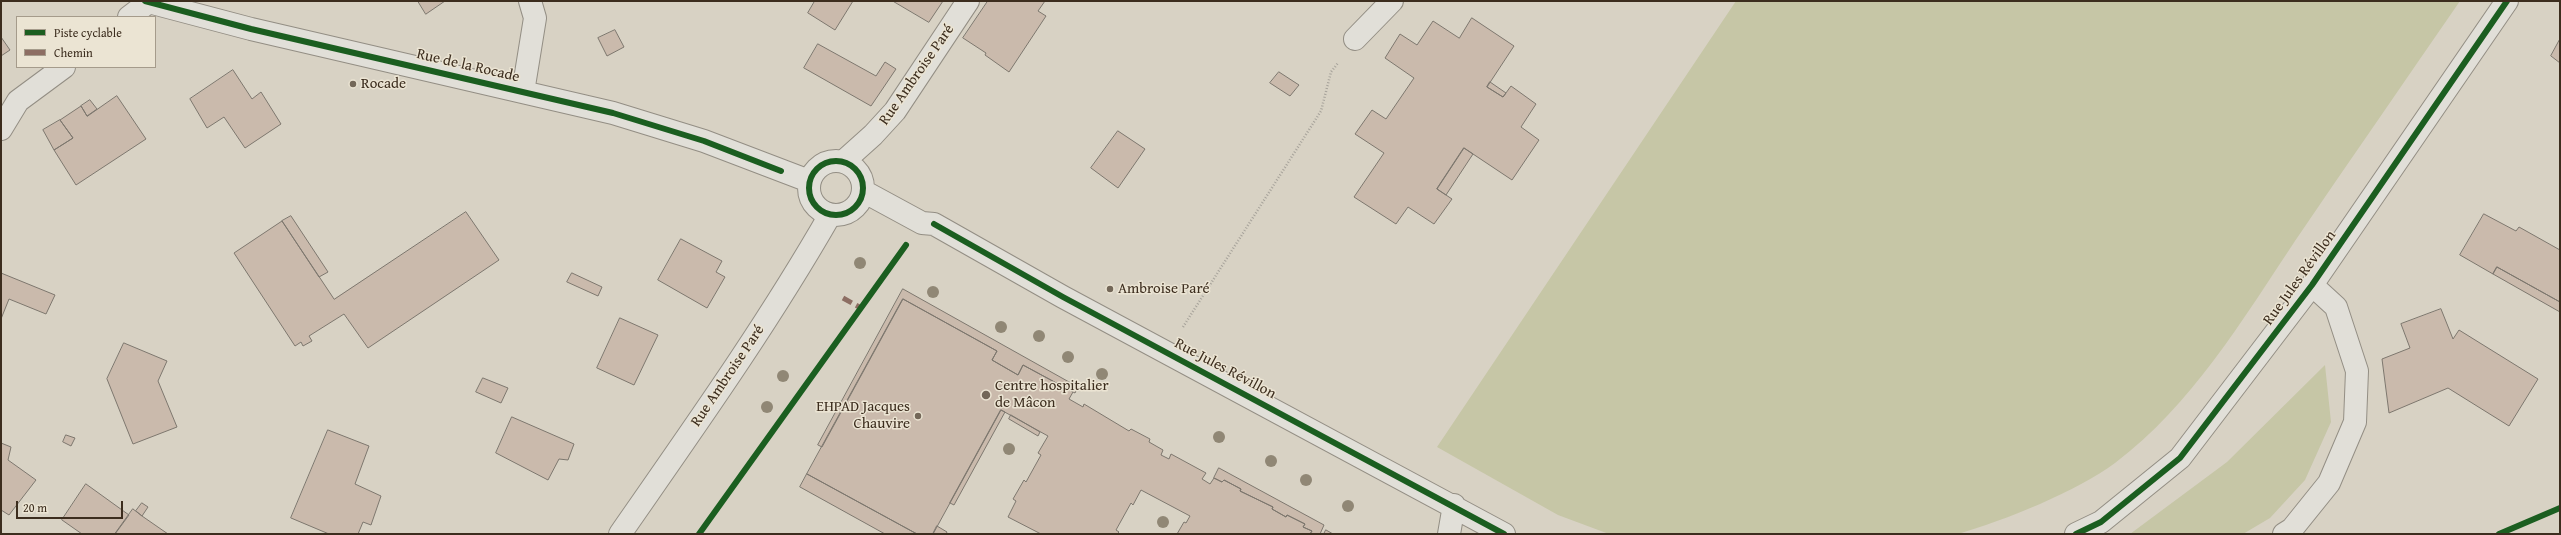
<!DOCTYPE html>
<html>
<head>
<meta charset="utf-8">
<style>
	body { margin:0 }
	#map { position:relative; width:2561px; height:535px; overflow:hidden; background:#d8d2c4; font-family:"Gentium Book Plus",serif }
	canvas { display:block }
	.frame { position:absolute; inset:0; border:2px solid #3c2d1e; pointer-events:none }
	.legend { position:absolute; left:16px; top:16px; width:140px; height:52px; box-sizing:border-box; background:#ebe4d3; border:1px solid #a59b8b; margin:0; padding:5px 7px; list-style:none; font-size:12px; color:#3c2d1e }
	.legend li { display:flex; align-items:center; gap:8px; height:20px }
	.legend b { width:20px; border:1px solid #a59b8b }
	.scale { position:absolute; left:16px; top:501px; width:107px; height:18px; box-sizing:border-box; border:2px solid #3c2d1e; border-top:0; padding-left:5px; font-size:12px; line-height:14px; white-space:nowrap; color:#3c2d1e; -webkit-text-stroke:3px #ebe4d3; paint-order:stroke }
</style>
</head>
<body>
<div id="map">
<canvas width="2561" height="535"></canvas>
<div class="frame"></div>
<ul class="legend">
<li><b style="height:5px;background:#1b5e20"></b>Piste cyclable</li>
<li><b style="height:5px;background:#8d6e63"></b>Chemin</li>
</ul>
<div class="scale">20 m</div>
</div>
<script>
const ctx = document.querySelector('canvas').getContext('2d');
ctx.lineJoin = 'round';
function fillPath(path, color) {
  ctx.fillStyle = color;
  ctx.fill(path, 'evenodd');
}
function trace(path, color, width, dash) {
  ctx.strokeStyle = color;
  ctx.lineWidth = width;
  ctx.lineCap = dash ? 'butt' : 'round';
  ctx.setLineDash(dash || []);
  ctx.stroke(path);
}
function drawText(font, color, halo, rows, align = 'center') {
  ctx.font = font + ' "Gentium Book Plus",serif';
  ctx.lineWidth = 3;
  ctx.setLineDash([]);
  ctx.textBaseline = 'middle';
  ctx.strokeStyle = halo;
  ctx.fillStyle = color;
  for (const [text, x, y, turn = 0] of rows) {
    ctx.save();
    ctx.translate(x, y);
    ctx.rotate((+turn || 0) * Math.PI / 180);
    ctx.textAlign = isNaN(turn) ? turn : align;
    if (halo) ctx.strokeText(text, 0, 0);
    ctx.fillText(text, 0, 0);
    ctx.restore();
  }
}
fillPath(new Path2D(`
	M1736 1H2460C2405 81 2350 160 2295 241 2243 319 2192 405 2115 463 2078 491 2003 521 1958 534H1609L1558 515 1437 447Z
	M2325 365 2331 422 2305 480 2270 518 2243 534H2130L2227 462Z`), '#c6c6a6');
const building = new Path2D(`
	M418 1H445L426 14Z
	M815 1H853L835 30 808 13Z
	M893 1H943L929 22Z
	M988 1H1045L1038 11 1046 16 1009 72 985 55 986 53 963 38Z
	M1472 18 1514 46 1487 87 1503 97 1511 86 1536 104 1521 127 1539 140 1512 180 1464 148 1437 189 1452 199 1434 224 1408 207 1396 224 1354 197 1384 153 1355 134 1372 110 1386 119 1414 78 1385 58 1400 34 1417 45 1433 21 1459 38Z
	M615 30 624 47 607 56 598 38Z
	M1 37 10 50 1 56Z
	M2560 39V63L2551 56Z
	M818 44 876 76 885 62 896 69 871 106 804 68Z
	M233 70 252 99 261 92 281 124 245 148 224 117 207 128 190 99Z
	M1279 72 1299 85 1290 96 1270 83Z
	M1490 82 1506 93 1503 97 1487 87Z
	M117 96 146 139 76 185 54 150 73 138 60 120 81 106 87 116Z
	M90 100 97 109 87 116 81 106Z
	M60 120 73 138 54 150 43 130Z
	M1118 131 1145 149 1118 188 1091 168Z
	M1464 148 1473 154 1446 195 1437 189Z
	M466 212 499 260 368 348 344 314 309 336 312 341 303 346 301 342 295 346 234 253 282 221 334 299Z
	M2484 214 2516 231 2519 227 2560 250V302L2497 267 2493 274 2460 255Z
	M291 216 328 272 319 277 282 221Z
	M681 239 722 261 716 272 725 277 707 308 658 280Z
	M2497 267 2560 302V312L2493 274Z
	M1 273 55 295 46 314 9 299 1 319Z
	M572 273 602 287 598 296 567 282Z
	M903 289 1078 387 1075 393 1023 365 1018 375 992 360 997 351 903 299 822 447 818 445Z
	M903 299 997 351 992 360 1018 375 1023 365 1073 392 1069 399 1083 407 1084 404 1129 431 1131 429 1150 439 1149 442 1163 450 1161 455 1169 459 1171 454 1206 473 1202 479 1210 484 1214 478 1222 482 1224 480 1241 489 1240 491 1273 507 1272 509 1286 517 1287 515 1305 524 1303 527 1312 531 1310 534H1177L1184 522 1186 523 1190 516 1141 490 1133 505 1131 503 1116 530 1119 532 1117 534H1041L1008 517 1016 501 1013 499 1024 480 1026 482 1041 455 1038 453 1048 436 1001 410 933 534H917L807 474Z
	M2441 309 2453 339 2459 330 2538 379 2509 426 2448 388 2389 413 2382 359 2410 348 2401 324Z
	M620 318 658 335 634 385 597 368Z
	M124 343 167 361 158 381 177 427 133 444 107 379Z
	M483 378 508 388 501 403 476 392Z
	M1001 410 1005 412 954 505 950 503Z
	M1011 415 1040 432 1038 436 1009 419Z
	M512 417 574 444 568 460 559 459 548 480 496 453Z
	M328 430 369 446 355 484 381 496 371 525 363 522 358 534H329L291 518Z
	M66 435 75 438 71 446 63 442Z
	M1 443 11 447 8 460 36 480 9 515 1 510Z
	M1219 468 1324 525 1320 534H1310L1312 531 1303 527 1305 524 1287 515 1286 517 1272 509 1273 507 1240 491 1241 489 1224 480 1222 482 1214 478Z
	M807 474 917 534H885L800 487Z
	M86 484 129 515 115 534H82L62 520Z
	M142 503 148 507 142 516 136 511Z
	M133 509 142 516 168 534H115Z
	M937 526 947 532 946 534H933Z
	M1326 530 1333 534H1324Z`);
fillPath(building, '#cabaac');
trace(building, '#7d776e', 1);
const minor = new Path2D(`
	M145 1 251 29 613 113 704 141 809 181
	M129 17 149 2
	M1355 39 1392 1
	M523 92 535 18 530 1
	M1 129 18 101 64 67
	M809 188a27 27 0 1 1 54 0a27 27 0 1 1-54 0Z
	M844 161 873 135 895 111 968 1
	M863 191 922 223 934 224 1063 297 1504 534
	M620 534C693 429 767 325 830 215
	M1449 534 1454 505
	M2076 534 2101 522 2180 458 2312 285 2507 1
	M2284 534 2292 529 2329 483 2355 422 2357 371 2336 307 2312 285`);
trace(minor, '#938e84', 24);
trace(new Path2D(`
	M1183 327 1321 111 1331 72 1338 63`), '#a6a29a', 2.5, [1, 2]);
trace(minor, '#e1dfd8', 22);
trace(new Path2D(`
	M843 298 861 308`), '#8d6e63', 5, [10, 5]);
trace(new Path2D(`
	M145 1 251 29 613 113 704 141 781 171
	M809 188a27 27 0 1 1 54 0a27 27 0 1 1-54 0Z
	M934 224 1063 297 1504 534
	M699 534 906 245
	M2076 534 2101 522 2180 458 2312 285 2507 1
	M2499 534 2560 508`), '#1b5e20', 6);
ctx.fillStyle = '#908775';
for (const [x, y] of [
	[860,263],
	[933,292],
	[1001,327],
	[1039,336],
	[1068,357],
	[1102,374],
	[783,376],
	[767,407],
	[1219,437],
	[1009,449],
	[1271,461],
	[1306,480],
	[1348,506],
	[1163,522]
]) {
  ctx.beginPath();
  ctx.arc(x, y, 6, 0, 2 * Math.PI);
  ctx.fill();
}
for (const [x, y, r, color] of [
	[353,84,4,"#736758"],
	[1110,289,4,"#736758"],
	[986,395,5,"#736758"],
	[918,416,4,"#736758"]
]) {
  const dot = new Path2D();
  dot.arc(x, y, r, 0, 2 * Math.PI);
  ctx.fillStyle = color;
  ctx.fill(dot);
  trace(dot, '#ebe4d3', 1.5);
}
drawText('15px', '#3c2d1e', '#ebe4d3', [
	["Rue de la Rocade",468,66,13],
	["Rue Ambroise Paré",917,75,-55],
	["Rue Jules Révillon",2300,278,-54],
	["Rue Jules Révillon",1225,369,28],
	["Rue Ambroise Paré",728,376,-56]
]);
drawText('15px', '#3c2d1e', '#ebe4d3', [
	["Rocade",361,84],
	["Ambroise Paré",1118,289],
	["Centre hospitalier",995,386],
	["de Mâcon",995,403],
	["EHPAD Jacques",910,407,"right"],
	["Chauvire",910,424,"right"]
], 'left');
</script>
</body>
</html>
